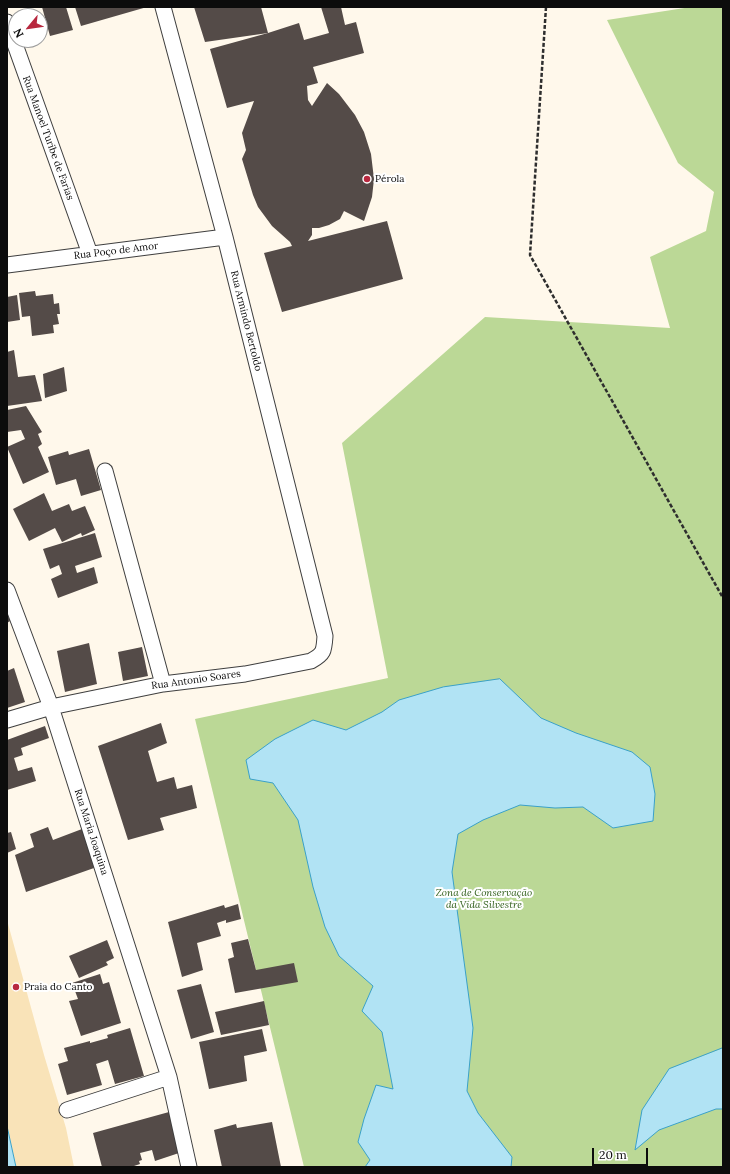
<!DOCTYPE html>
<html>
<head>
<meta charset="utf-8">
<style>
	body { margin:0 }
	#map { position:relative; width:730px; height:1174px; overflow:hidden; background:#fff8eb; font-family:Lora,serif }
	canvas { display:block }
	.frame { position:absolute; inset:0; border:8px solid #0c0c0c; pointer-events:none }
	.north { position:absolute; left:8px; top:8px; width:40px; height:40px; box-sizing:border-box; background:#fff; border:1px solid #9e9e9e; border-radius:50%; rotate:241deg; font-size:11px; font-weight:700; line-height:16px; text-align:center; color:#0c0c0c }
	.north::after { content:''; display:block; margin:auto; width:14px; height:18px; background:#b8283f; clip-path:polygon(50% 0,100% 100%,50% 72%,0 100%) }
	.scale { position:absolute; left:592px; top:1148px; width:56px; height:18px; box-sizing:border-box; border:2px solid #0c0c0c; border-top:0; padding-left:5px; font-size:12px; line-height:14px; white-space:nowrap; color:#0c0c0c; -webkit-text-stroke:3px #fff; paint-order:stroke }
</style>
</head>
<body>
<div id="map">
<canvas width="730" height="1174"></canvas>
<div class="frame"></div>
<div class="north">N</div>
<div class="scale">20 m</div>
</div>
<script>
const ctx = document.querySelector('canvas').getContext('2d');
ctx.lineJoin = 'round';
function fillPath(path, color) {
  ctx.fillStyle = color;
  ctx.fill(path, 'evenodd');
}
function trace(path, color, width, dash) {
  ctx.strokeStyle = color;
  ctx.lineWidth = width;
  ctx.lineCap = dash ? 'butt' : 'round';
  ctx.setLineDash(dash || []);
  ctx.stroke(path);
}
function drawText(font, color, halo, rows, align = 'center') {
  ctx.font = font + ' Lora,serif';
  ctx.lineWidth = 4;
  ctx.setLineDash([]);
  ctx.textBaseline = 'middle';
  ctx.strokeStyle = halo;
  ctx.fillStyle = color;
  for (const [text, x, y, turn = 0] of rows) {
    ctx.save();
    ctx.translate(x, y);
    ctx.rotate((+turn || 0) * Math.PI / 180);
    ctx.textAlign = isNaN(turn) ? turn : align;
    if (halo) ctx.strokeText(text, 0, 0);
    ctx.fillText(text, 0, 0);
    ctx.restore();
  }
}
fillPath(new Path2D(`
	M691 7H723V1167H304L195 719 388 678 342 443 485 317 670 328 650 257 706 231 714 192 678 163 607 20Z`), '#bbd896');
fillPath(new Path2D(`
	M7 920 44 1055 66 1128 74 1167H16L7 1126Z`), '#f9e3b8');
const water = new Path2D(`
	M500 679 541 718 576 733 632 752 650 767 655 794 653 821 613 828 583 807 555 808 520 805 483 820 458 834 452 872 473 1028 467 1091 478 1113 512 1157 511 1167H365L370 1160 358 1142 364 1119 376 1085 393 1089 382 1032 362 1011 373 986 339 956 325 927 313 887 298 820 273 783 250 779 246 760 275 739 313 720 346 730 382 712 399 700 443 687Z
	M723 1048V1109H716L659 1130 635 1150 642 1110 669 1069Z
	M7 1126 16 1167H7Z`);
fillPath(water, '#b1e3f4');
trace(water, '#3aa1c9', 1);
fillPath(new Path2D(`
	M42 7H66L73 30 50 36Z
	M75 7H147L81 26Z
	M194 7H261L268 33 299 23 304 40 329 33 321 7H341L345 25 356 22 364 53 313 67 318 83 307 86 308 100 312 106 327 83 339 94 355 115 364 132 371 154 374 179 372 197 364 221 344 211 340 219 329 225 319 228H312V235L308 241 387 221 403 279 282 312 264 253 292 246 290 242 272 226 258 207 253 195 242 159 246 150 242 133 254 101 227 108 210 49 268 33 205 42Z
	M35 291 36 296 53 294 54 304 59 303 60 314H57L59 324 53 325 54 333 32 336 30 316 22 317 19 293Z
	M17 295 20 320 7 322V297Z
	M14 350 18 377 35 375 42 401 7 406V352Z
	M64 367 67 391 45 398 43 374Z
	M26 406 42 432 38 434 42 444 38 447 49 472 23 484 7 447 25 439 21 430 7 432V410Z
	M89 449 101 490 81 496 76 479 56 485 48 457 68 451 69 455Z
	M44 493 52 511 69 504 72 511 85 506 95 530 82 536 81 533 62 542 55 528 29 541 13 509Z
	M95 533 102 557 75 566 77 573 94 567 98 583 58 598 51 579 62 574 59 565 50 569 43 549Z
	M7 612 10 621 7 623Z
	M89 643 97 684 65 692 57 651Z
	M142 647 148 676 123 681 118 652Z
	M14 668 25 702 7 708V671Z
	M161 723 167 743 148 751 157 782 174 777 177 789 192 785 197 808 160 818 164 830 128 840 98 746Z
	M45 726 49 738 21 748 23 755 14 758 18 771 32 767 36 781 7 790V740Z
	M48 827 53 840 82 829 94 868 26 892 15 855 34 847 30 834Z
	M11 832 16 849 7 853V833Z
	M238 904 241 919 226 923V920L217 923 221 936 197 943 203 970 182 977 168 922 224 905 225 908Z
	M248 939 256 970 294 963 298 982 235 993 228 959 234 957 231 943Z
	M107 940 114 958 106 962 108 965 79 978 69 956Z
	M100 974 103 984 109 982 121 1023 81 1036 69 1001 78 999 72 983Z
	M201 984 214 1032 191 1039 177 990Z
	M264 1001 269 1025 221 1035 215 1012Z
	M130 1028 144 1076 115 1084 108 1060 96 1064 102 1085 67 1095 58 1064 68 1061 64 1048 90 1041V1043L108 1038 107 1035Z
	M262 1029 267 1051 244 1056 247 1081 209 1089 199 1042Z
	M169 1112 179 1153 155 1161 152 1150 140 1153 142 1160 139 1161 140 1164 131 1167H102L93 1133Z
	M272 1122 281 1167H222L214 1130 236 1124 237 1128Z`), '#544b48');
const minor = new Path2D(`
	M7 22 90 254
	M7 265 225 237
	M105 471 163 684
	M7 590 51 707 169 1077 189 1167
	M7 720 51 707 163 684 245 674 311 661C324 654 324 651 325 636L225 237 163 7
	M67 1110 169 1077`);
trace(minor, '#3f3f3f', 17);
trace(new Path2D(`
	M546 7 530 255 723 598`), '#2e2e2e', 2.5, [4, 2]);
trace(minor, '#fff', 15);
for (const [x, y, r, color] of [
	[367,179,4,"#b8283f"],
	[16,987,4,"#b8283f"]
]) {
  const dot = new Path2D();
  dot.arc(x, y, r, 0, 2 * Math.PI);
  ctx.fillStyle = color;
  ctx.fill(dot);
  trace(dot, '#fff', 1.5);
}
drawText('10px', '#0c0c0c', '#fff', [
	["Rua Manoel Turibe de Farias",48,138,70],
	["Rua Poço de Amor",116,251,-7],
	["Rua Armindo Bertoldo",246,321,76],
	["Rua Antonio Soares",196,680,-8],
	["Rua Maria Joaquina",91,832,72]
]);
drawText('10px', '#0c0c0c', '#fff', [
	["Pérola",375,179],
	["Praia do Canto",24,987]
], 'left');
drawText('italic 10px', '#34611e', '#fff', [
	["Zona de Conservação",484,893],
	["da Vida Silvestre",484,905]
]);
</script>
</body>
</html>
